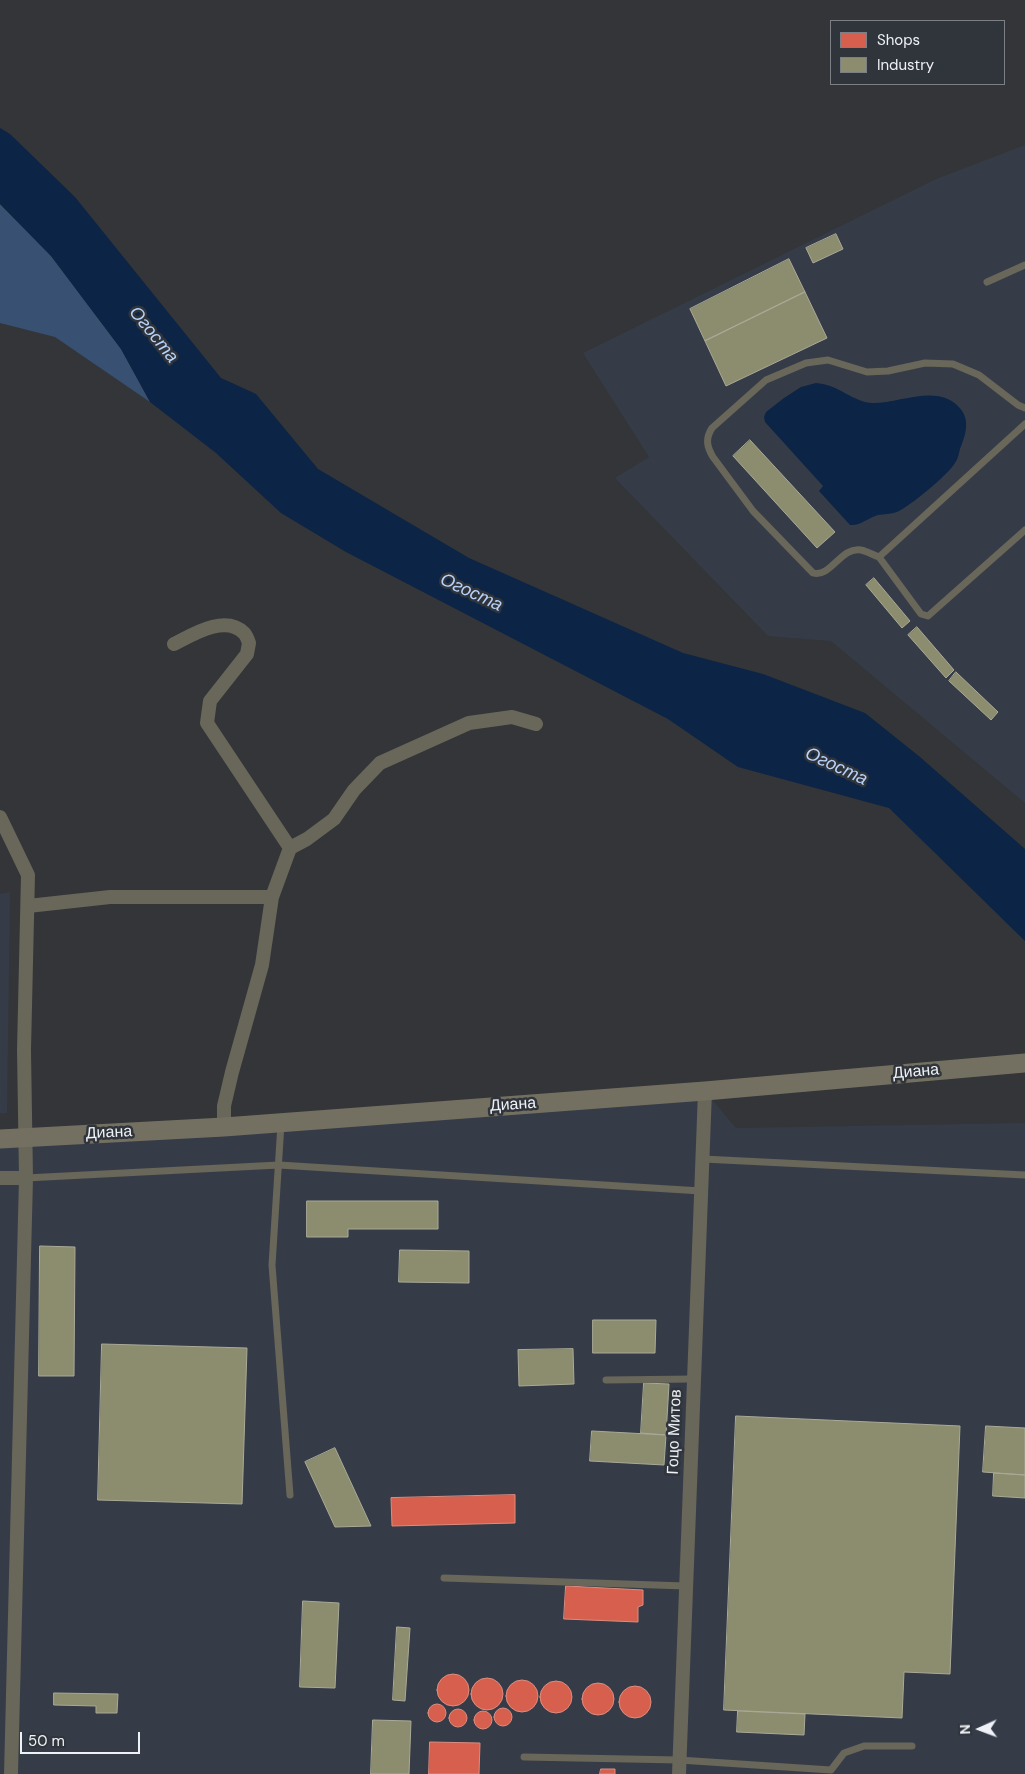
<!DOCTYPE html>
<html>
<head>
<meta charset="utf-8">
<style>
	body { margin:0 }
	#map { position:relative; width:1025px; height:1774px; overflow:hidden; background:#333538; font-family:"DM Sans",sans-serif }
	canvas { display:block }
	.legend { position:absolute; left:830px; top:20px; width:175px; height:65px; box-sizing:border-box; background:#30343b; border:1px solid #7c8086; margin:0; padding:6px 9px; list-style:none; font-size:15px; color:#eef1f6 }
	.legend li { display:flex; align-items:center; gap:10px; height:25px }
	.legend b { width:25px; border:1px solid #7c8086 }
	.north { position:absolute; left:955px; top:1704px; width:50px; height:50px; -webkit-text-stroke:4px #30343b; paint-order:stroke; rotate:268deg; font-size:14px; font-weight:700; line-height:20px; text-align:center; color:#eef1f6 }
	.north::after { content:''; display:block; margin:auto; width:18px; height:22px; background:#eef1f6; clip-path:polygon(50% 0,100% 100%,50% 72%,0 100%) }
	.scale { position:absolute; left:20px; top:1732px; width:120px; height:22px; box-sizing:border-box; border:2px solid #eef1f6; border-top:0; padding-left:6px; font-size:15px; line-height:18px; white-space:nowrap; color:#eef1f6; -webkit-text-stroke:4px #30343b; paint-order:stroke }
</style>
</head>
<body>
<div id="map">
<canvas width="1025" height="1774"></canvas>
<ul class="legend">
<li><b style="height:14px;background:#d6604d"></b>Shops</li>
<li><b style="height:14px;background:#8c8c6e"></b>Industry</li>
</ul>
<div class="north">N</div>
<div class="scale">50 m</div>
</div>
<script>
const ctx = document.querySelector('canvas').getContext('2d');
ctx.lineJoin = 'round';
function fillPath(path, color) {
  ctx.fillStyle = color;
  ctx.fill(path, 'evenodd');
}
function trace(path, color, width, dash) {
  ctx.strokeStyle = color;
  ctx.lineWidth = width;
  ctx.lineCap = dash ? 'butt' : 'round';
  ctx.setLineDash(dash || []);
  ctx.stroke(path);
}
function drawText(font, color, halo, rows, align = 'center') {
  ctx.font = font + ' "DM Sans",sans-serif';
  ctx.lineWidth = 5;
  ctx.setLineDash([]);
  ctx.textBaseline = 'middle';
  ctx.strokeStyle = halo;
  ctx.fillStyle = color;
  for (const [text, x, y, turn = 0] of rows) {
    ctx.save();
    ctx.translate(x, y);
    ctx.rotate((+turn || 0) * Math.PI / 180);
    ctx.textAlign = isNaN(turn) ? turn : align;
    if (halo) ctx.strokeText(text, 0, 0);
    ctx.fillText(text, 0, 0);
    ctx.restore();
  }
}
fillPath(new Path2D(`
	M1025 145V803L831 641 768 636 615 478 649 457 583 353 936 179Z
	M10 892 7 1113H0V894Z
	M705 1091 736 1128 1025 1123V1774H0V1139Z`), '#353c47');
fillPath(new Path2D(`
	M0 204 51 256 121 349 150 402 55 337 0 323Z`), '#385072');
fillPath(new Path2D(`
	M0 128 10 134 75 197 221 378 256 394 318 469 469 558 683 653 763 674 865 713 920 757 1025 849V941L889 808 738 767 668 719 346 552 281 513 216 453 150 402 121 349 51 256 0 204Z
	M816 383C838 384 854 403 873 403 900 403 936 384 958 406 971 419 966 434 960 449 959 453 958 459 955 463 949 474 909 507 897 512 891 514 884 514 878 515 868 518 860 526 850 525L819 491 823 486 765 422 764 417 766 412 784 398 801 387Z`), '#0c2445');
const shops = new Path2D(`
	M515 1495V1523L392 1526 391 1498Z
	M566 1586 643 1590V1605L638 1607V1622L564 1619Z
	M437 1690a16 16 0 1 1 32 0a16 16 0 1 1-32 0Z
	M471 1694a16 16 0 1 1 32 0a16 16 0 1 1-32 0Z
	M506 1696a16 16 0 1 1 32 0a16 16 0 1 1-32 0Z
	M540 1697a16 16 0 1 1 32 0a16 16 0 1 1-32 0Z
	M582 1699a16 16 0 1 1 32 0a16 16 0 1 1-32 0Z
	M619 1702a16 16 0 1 1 32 0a16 16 0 1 1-32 0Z
	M428 1713a9 9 0 1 1 18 0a9 9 0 1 1-18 0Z
	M494 1717a9 9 0 1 1 18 0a9 9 0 1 1-18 0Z
	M449 1718a9 9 0 1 1 18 0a9 9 0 1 1-18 0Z
	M474 1720a9 9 0 1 1 18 0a9 9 0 1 1-18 0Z
	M430 1742 480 1743 479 1774H429Z
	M601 1769H615V1774H600Z`);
fillPath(shops, '#d6604d');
trace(shops, '#dd8c80', 1);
const industry = new Path2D(`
	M836 234 843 249 813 263 806 248Z
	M789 259 805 292 705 341 690 309Z
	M805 292 827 338 726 386 705 341Z
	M750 440 835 532 817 548 733 456Z
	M874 578 910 621 902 628 866 585Z
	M917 627 954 670 946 678 908 635Z
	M956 672 998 712 991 720 949 681Z
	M307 1201H438V1229H348V1237H307Z
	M40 1246 75 1247 74 1376H39Z
	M400 1250 469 1251V1283L399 1282Z
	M593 1320H656L655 1353H593Z
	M102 1344 247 1348 242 1504 98 1500Z
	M573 1349 574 1384 519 1386 518 1350Z
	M644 1383 669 1384 666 1435 641 1433Z
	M736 1416 960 1426 950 1674 904 1672 902 1718 724 1710Z
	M986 1426 1025 1428V1475L983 1472Z
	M592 1431 666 1435 664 1465 590 1461Z
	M335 1448 371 1526 335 1527 305 1462Z
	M994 1473 1025 1475V1498L993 1496Z
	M303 1601 339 1603 335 1688 300 1687Z
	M397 1627 410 1628 405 1701 393 1700Z
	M54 1693 118 1694 117 1713H96V1706L54 1705Z
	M738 1711 805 1714 804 1735 737 1732Z
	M373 1720 411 1721 409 1774H371Z`);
fillPath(industry, '#8c8c6e');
trace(industry, '#a9aa97', 1);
trace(new Path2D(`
	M987 282 1025 265
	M1025 408 1018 405 979 375 953 364 925 363 888 371 867 372 828 360 806 363 766 380 712 428C705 439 707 447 713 457L753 511 813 573C831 578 841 546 861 550 867 551 873 555 879 557L1025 424
	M879 557 921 614 928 616 1025 530
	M281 1124 272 1265 290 1495
	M703 1159 1025 1175
	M26 1178 279 1165 701 1191
	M606 1380 694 1379
	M444 1578 686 1586
	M524 1757 679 1760 831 1770 844 1753 864 1746H912`), '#69665a', 7);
trace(new Path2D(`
	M174 644C192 635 225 614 244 633 246 635 248 640 249 643L247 654 210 701 207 723 290 848
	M0 817 28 875 24 1050 26 1178 11 1774
	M28 906 110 897H272
	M224 1127V1106L232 1072 262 965 272 897 290 848 307 839 334 819 354 790 380 763 469 723 512 717 536 724
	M0 1178H26
	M679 1774 705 1091`), '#69665a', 14);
trace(new Path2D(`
	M0 1139 224 1127 705 1091 1025 1063`), '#747061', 19);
drawText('16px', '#eef1f6', '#30343b', [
	["Диана",916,1072,-5],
	["Диана",513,1105,-4],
	["Диана",109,1133,-3],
	["Гоцо Митов",675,1432,-88]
]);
drawText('italic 18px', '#b8d3fb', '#30343b', [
	["Огоста",153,335,51],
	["Огоста",471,593,25],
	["Огоста",836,767,25]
]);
</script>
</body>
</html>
